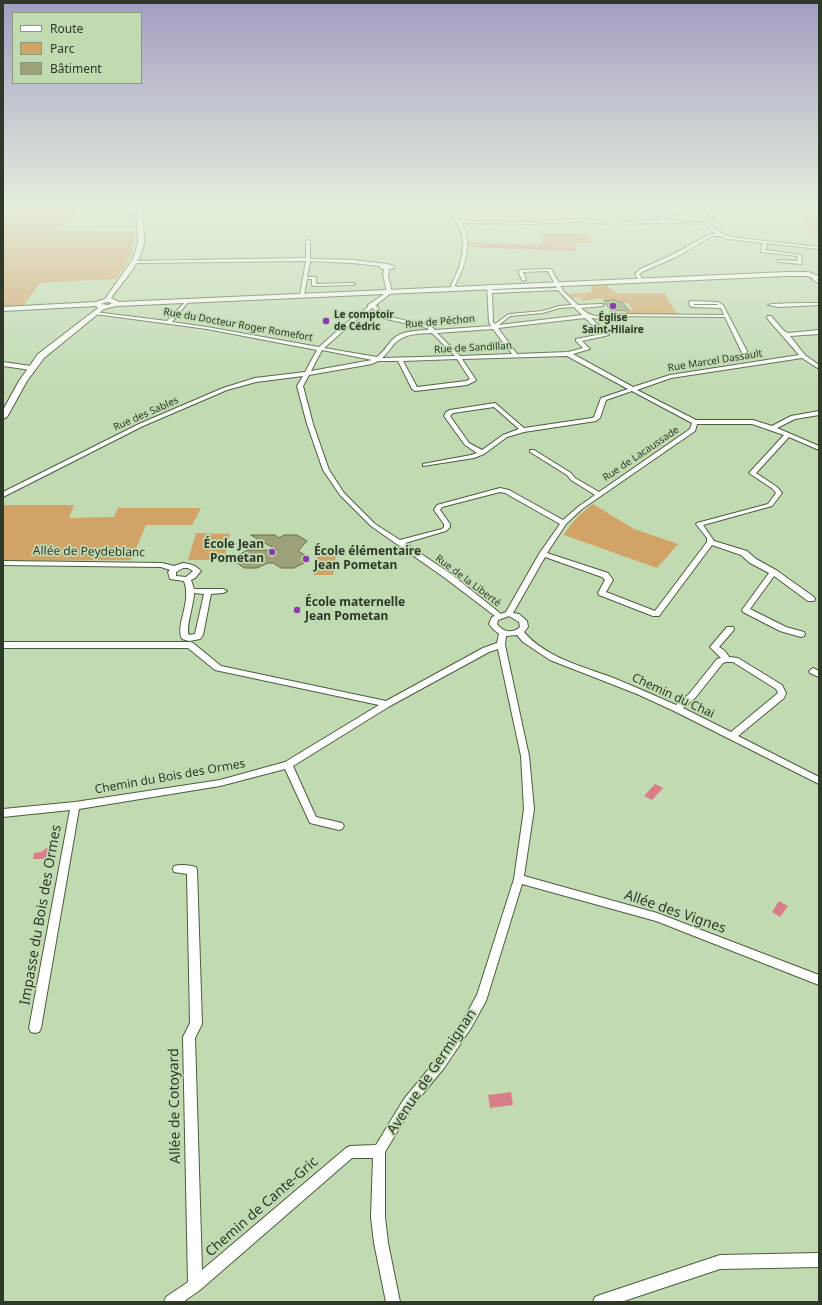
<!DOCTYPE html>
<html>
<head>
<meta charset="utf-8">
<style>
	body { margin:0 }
	#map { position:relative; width:822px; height:1305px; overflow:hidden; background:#c2dab2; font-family:"Noto Sans",sans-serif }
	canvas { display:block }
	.frame { position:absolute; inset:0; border:4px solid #2f3929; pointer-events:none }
	.legend { position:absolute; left:12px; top:12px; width:130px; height:72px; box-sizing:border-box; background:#c2dab2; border:1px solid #879a7b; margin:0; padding:5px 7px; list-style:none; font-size:12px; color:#2f3929 }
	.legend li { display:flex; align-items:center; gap:8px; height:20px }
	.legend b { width:20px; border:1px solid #879a7b }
</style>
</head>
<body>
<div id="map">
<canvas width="822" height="1305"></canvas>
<div class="frame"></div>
<ul class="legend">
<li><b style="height:5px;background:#fff"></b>Route</li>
<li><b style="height:11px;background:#d1a366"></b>Parc</li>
<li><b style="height:11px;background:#9ca177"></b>Bâtiment</li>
</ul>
</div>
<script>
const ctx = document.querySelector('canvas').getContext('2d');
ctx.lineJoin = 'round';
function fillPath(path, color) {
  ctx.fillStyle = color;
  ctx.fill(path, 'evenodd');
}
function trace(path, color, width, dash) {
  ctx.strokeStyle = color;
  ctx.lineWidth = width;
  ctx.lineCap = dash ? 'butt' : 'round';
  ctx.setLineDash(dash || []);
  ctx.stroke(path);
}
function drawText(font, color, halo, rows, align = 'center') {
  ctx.font = font + ' "Noto Sans",sans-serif';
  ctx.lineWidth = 3.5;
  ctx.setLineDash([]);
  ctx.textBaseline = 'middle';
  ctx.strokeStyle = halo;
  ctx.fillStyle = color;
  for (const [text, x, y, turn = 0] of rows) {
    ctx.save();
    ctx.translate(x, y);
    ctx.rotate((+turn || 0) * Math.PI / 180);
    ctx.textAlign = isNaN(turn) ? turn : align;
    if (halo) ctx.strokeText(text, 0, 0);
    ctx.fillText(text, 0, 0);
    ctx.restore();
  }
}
fillPath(new Path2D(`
	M3 207H84L58 230 134 231C134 255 130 261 115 279L40 283 23 306 3 307Z
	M582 207C561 221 487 216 460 215L454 207Z
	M819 207V234L812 233 798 207Z
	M541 233 590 234 591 243H577L576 244V251L468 247 467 242 542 245Z
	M591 284H607L608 288H611L613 291 616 293H665L671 305 680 316 626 314 623 310H633L628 303 605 302 602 298 583 301 579 297 571 298 567 294 591 292 592 287Z
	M593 504 634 529 678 544 657 568 564 535C572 521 581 513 593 504Z
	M3 505H74L69 518 114 517 118 508H201L192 525H146L131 560 3 561Z
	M196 533 230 534 224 560H188Z
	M317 555H336L333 575H314Z`), '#d1a366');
fillPath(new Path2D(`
	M479 245 576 248V251L479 247Z
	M655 784 663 788 652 800 644 796Z
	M51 845 56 850 44 859H33L34 853 41 852Z
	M779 901 788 906 780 917 772 912Z
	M511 1092 513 1105 490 1108 488 1095Z`), '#d97e88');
const building = new Path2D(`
	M616 300 617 302H622L629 310 611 311 604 301Z
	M251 535H275L279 538 284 535H297L307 541 298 551 305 555 304 563 294 568H281L273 563H268L257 568H244L236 562 238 555 248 550H277Z`);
fillPath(building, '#9ca177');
trace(building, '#696d44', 1);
const minor = new Path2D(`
	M447 207H451L453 213 460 221 533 222 586 219 604 223 602 224 586 221 533 224 462 223C472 244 466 265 455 285L456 288 454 289H452L451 285C461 267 469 242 457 223 454 217 448 215 447 207Z
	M713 207H717L709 224 716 230 730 237 819 247V249L767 243 765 250 802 255 801 264 780 262H778V260L797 261 798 256 761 252 763 243 729 239 720 236H712L676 257 644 271 639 274 643 280 639 281 635 274 640 269 672 255 710 234H716L706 225 674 222 627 224 622 222V220L628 222 662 220 655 210 667 209 673 213 663 215 666 220 706 223ZM660 211 667 212 661 213Z
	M308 240 310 241V259L352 260 387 264 394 266V268L389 269C386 278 392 284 391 293L375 306 378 307 381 315 431 326 435 330 491 326 489 322 487 285H491L492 290 557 288 548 271 523 272 526 280 524 281 522 280 518 271 520 270 551 269 564 292 578 305 602 304 604 305 602 306 581 308C591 318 600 317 613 314L724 315 721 308 692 307 690 306 689 302 691 301 718 302 723 305 749 355 748 356 743 355 725 317 613 316 603 319 591 318 609 335 582 341 590 349 573 354 633 387 670 375 799 355C788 342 778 331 767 318V316H771L784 331 788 333 819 330V334L790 336 805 355 819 365V369L802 358 671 378 637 390 696 420H753L772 426 791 416 819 411V415L795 419 777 428 819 446V450L789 437 756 473 777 487 782 493 772 506 703 525 714 541 747 551 756 559 776 570 814 597 815 599 814 601H808L774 576 750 609 786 627 804 632 805 634 804 636 801 637 780 631 743 612 742 610 769 573 750 563 741 555 712 545 659 616H653L599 595 598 593 605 580 602 577 545 557 513 613 519 614 527 621 528 627 524 632C545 657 581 666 611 677 633 686 654 695 676 705L689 694 717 659 721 658 710 647 727 627H733L734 629 733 631 719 647 725 651 729 657 738 658 782 685 786 693 784 698 738 736 819 777V784L674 711 637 694 550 660 523 642 517 635 506 636 505 645 529 756 534 809 524 876 657 913 819 975V985L656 921 522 884 486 1001 471 1028 444 1068 412 1107 385 1152V1217L388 1243 400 1302H386L374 1243 371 1217 373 1158H352L200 1290 183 1302H164L166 1297 188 1282 183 1037 190 1023 187 874 174 872 173 869 174 866C181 864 189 865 196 867L197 870 202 1024 195 1038 202 1270 346 1148 350 1146 376 1145 404 1099 436 1060 463 1020 477 995 514 879 524 809 521 756 498 649 489 652 390 706 293 766 316 817 342 823 344 826 342 829 339 830 310 823 285 769 220 786 79 809 41 1028 39 1032 35 1033 31 1032 29 1028 70 810 3 817V809L75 802 220 780 285 762 379 705 215 670 188 648H3V642H190L193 643 221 666 386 701 483 648 497 643 499 634 493 629 489 624 492 617 495 616 445 578 371 526 340 495 323 470 307 424 297 386 303 376 256 382 227 390 143 426 3 497V492L139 424 223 388 255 378 305 372 317 350 207 329 95 314 93 313 95 312 167 321 187 300 189 301 172 322 207 327 319 347 346 323 368 307V305L387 292 383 275 384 269 380 268V266L352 263 310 261 307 277H316V284L353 283 355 284 353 285 314 286 312 285V279H307L304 295 302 296 300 295 306 261 135 263 133 262 135 261 306 258V241ZM558 290 572 305 559 306 543 311 509 314 495 324 493 322 492 293ZM694 304H717L718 305H694ZM574 307 582 315 499 325 510 316 543 313 559 308ZM372 308 374 309 377 317 427 328 429 330C416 331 402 330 392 340 387 346 383 352 377 357L324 348 350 325ZM585 318 602 334 576 339V341L583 348 568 352 517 354 498 328ZM493 329 512 354 460 356 437 333ZM432 333 455 356 382 358C387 354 390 349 394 344 405 333 418 334 432 333ZM322 350 372 360 311 371ZM567 356 628 389 601 398 594 417 592 418 524 428 495 403 450 410 446 412 444 416 465 445 477 453 471 455 423 464V466L474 458 484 454 507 437 524 432 596 421 600 418 606 400 632 391 692 423 690 429 599 492 575 478 571 473 534 450H530V452L567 475 571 480 595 495 578 507 563 520 509 490 500 488 437 505 434 510 444 524V527L442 529 400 540 375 524 344 493 329 470 313 424 303 386 309 375 372 364 378 361H398L412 389 415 391 467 385 475 381 476 380 462 359ZM457 359 470 379 466 381 417 387 403 361ZM494 407 519 429 503 435 482 450 469 443 450 416 453 413ZM697 424H752L784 435 749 473 773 489 776 493 768 504 697 523 696 524 707 538V542L655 611 606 592 613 580 608 573 547 553 566 524 582 509 695 431ZM500 492 505 493 560 524 539 554 506 612 501 614 451 574 405 543 446 531 450 527V524L440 510 442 507ZM509 616 519 622 520 627C513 634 503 632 497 624L498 620ZM726 662H733L776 689 778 693 731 732 683 708 695 698 723 663Z
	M814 277 819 281V284L812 279Z
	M819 303V305L779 307 768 305C771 303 811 303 819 303Z
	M3 362 31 366 34 368 31 370 3 366Z
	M3 561 162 563 174 566 183 563 189 564 195 566 201 571 195 578 191 580 194 589H223L227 591 223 593 211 594 203 635 200 639 189 641 182 639C175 625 192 603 184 581L170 579 168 572 170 570 161 567 3 565ZM183 568H188L193 571 186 577 176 576V572ZM194 593 204 594 195 634 189 635C185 629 194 604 194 593Z
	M813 668 819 671V677L810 673 809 671Z
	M819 1253V1267L720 1269 621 1302H593L595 1297 600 1295 720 1255Z`);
const secondary = new Path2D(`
	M136 207H142C141 219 145 230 144 242 141 264 123 281 111 298L119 302 787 272H808L819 276V280L807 276H787L117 306 104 309 44 358 27 381 7 417 3 419V410L19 381 38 354 98 308 96 306 3 311V307L96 302 105 299 133 259 138 242ZM107 302 112 303 108 305 101 304Z`);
trace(minor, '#4a5e3c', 2);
trace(secondary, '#4a5e3c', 2);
fillPath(minor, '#fff');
fillPath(secondary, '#fff');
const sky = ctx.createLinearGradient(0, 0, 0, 390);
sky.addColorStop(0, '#a29ec2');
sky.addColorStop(0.53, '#e4eedc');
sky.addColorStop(1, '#e4eedc00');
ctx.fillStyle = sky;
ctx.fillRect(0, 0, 822, 390);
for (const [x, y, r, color] of [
	[613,306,4,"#893cad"],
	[326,321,4,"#893cad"],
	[272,552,4,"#893cad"],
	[306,559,4,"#893cad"],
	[297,610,4,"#893cad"]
]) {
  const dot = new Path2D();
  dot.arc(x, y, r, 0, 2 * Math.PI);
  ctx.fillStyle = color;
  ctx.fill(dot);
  trace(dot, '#c2dab2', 1.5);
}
drawText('bold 10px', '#2f3929', '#c2dab2', [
	["Le comptoir",334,315],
	["de Cédric",334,327],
	["Église",613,318,"center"],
	["Saint-Hilaire",613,330,"center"]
], 'left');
drawText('10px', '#2f3929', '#c2dab2', [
	["Rue de Péchon",440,322,-5],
	["Rue du Docteur Roger Romefort",238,325,10],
	["Rue de Sandillan",473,348,-3],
	["Rue Marcel Dassault",715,361,-9],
	["Rue des Sables",146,414,-24],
	["Rue de Lacaussade",641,454,-34],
	["Rue de la Liberté",468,581,37]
]);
drawText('bold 12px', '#2f3929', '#c2dab2', [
	["École Jean",264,545,"right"],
	["Pometan",264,559,"right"],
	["École élémentaire",314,552],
	["Jean Pometan",314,566],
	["École maternelle",305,603],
	["Jean Pometan",305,617]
], 'left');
drawText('12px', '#2f3929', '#c2dab2', [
	["Allée de Peydeblanc",89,552,1],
	["Chemin du Chai",673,696,25],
	["Chemin du Bois des Ormes",170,777,-10]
]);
drawText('14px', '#2f3929', '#c2dab2', [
	["Allée des Vignes",675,912,19],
	["Impasse du Bois des Ormes",41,915,-80],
	["Avenue de Germignan",432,1072,-56],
	["Allée de Cotoyard",175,1106,-91],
	["Chemin de Cante-Gric",262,1207,-41]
]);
</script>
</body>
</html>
